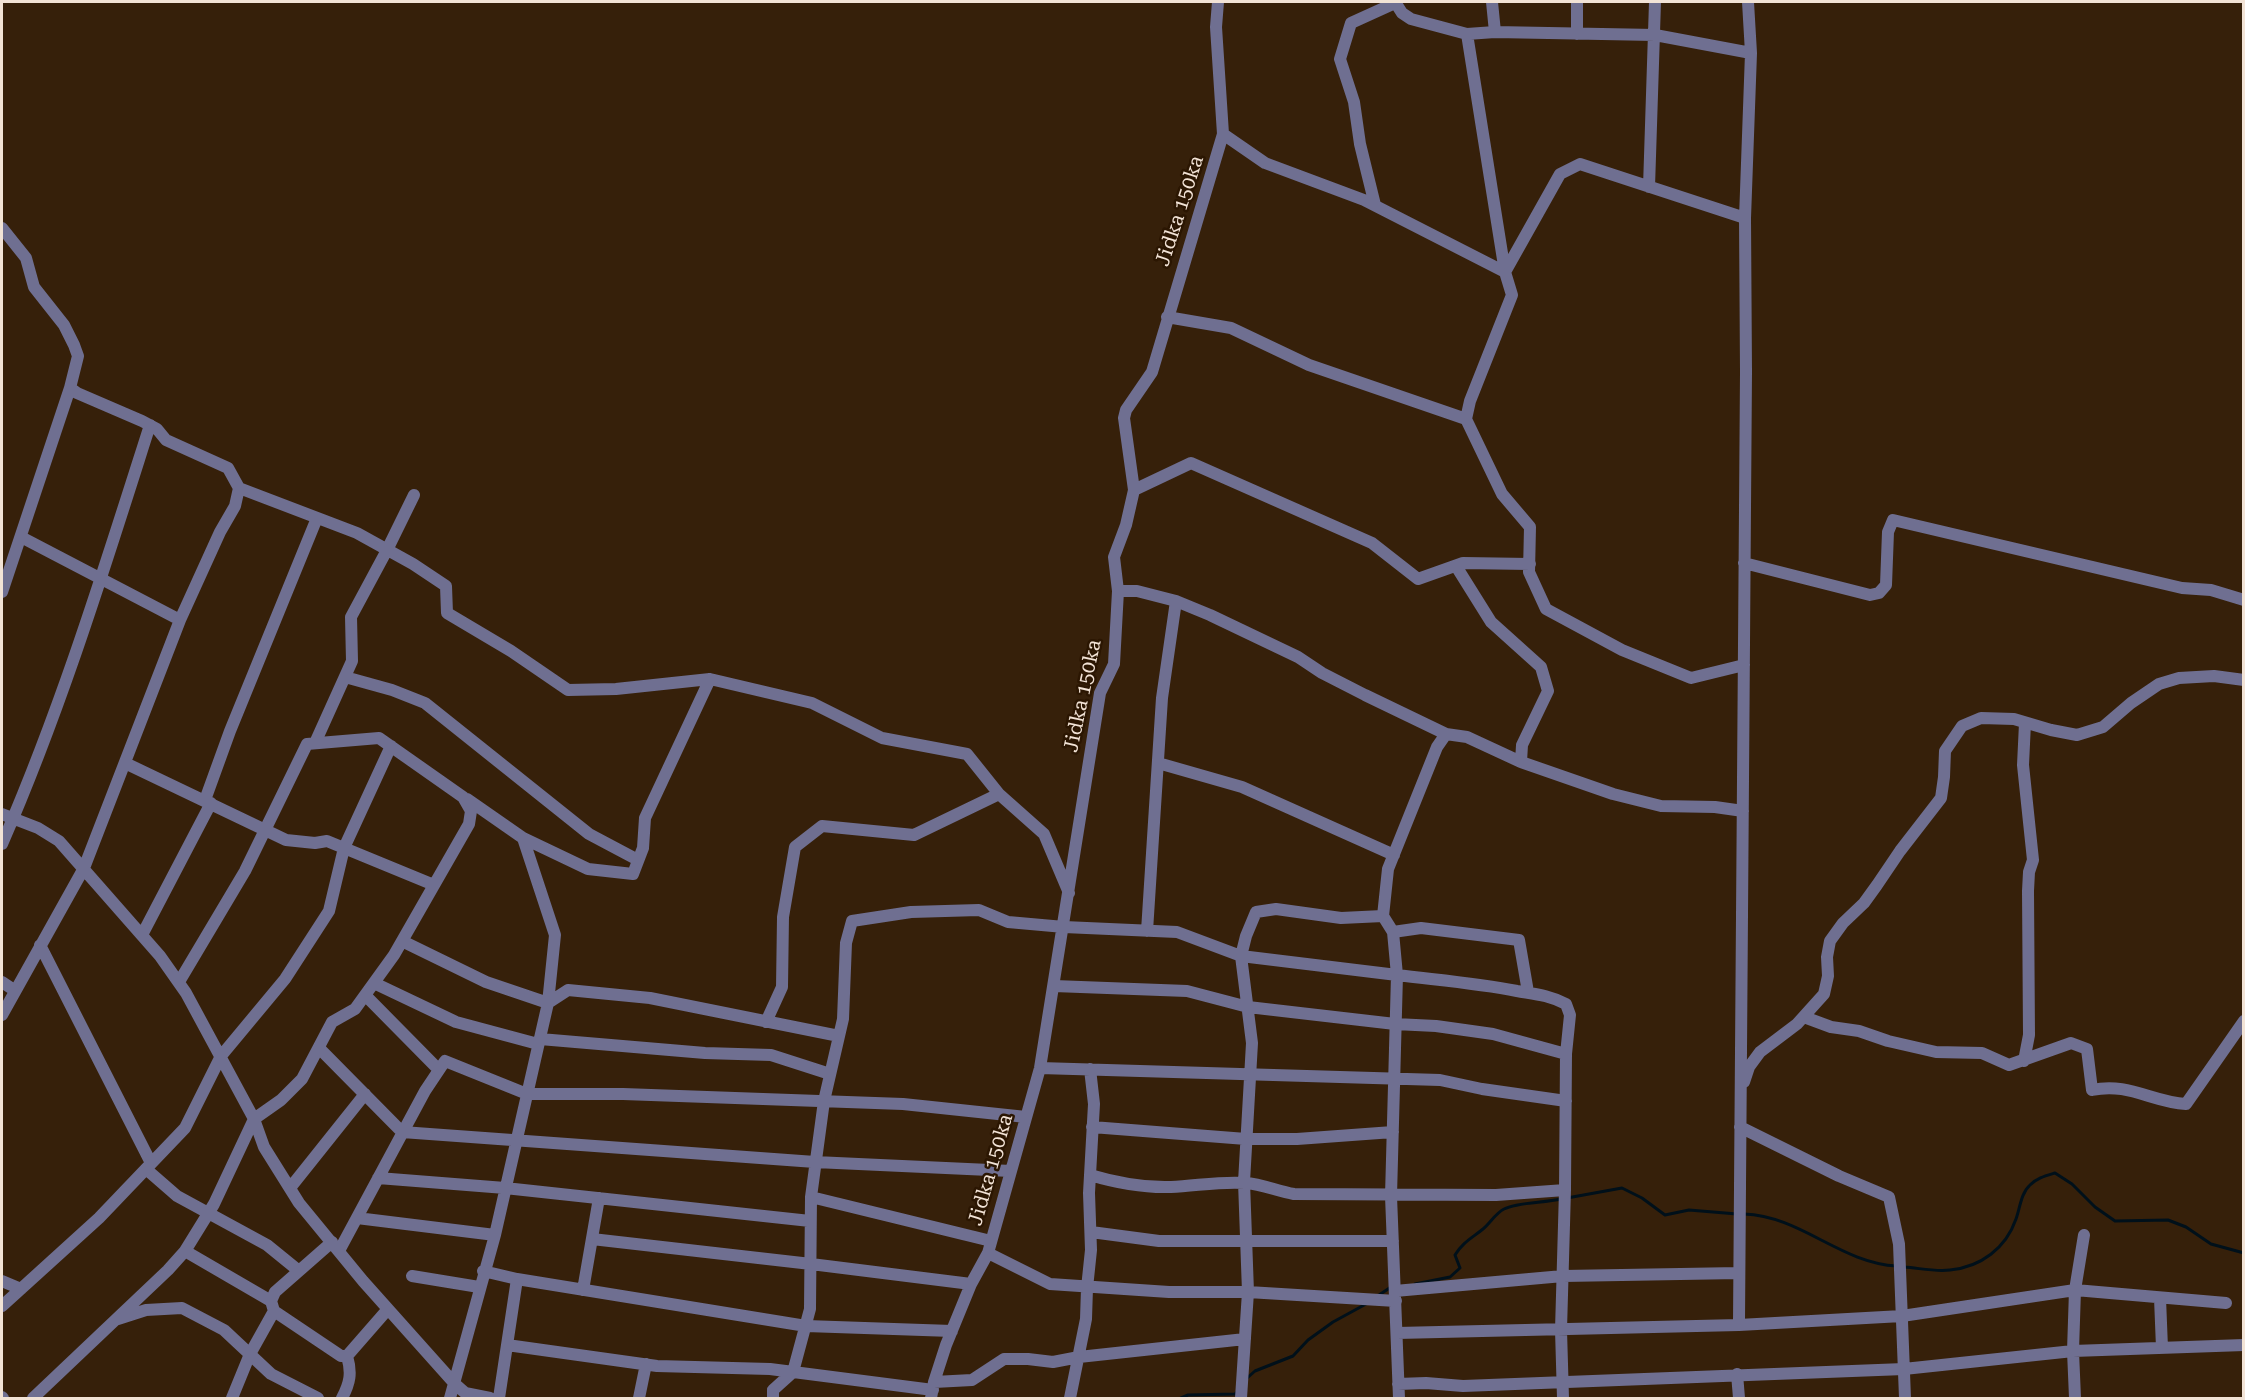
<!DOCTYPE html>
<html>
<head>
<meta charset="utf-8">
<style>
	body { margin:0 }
	#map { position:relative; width:2245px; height:1400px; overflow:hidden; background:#36200a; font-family:"Roboto Serif",serif }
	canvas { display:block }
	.frame { position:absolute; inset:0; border:3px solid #f2e3d6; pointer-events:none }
</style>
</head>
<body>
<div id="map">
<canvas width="2245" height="1400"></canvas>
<div class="frame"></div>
</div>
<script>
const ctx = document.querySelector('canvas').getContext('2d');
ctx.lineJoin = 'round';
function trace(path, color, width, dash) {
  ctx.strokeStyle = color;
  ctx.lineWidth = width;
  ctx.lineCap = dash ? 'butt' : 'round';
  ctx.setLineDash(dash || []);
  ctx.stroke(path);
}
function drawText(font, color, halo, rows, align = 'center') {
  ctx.font = font + ' "Roboto Serif",serif';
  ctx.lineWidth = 5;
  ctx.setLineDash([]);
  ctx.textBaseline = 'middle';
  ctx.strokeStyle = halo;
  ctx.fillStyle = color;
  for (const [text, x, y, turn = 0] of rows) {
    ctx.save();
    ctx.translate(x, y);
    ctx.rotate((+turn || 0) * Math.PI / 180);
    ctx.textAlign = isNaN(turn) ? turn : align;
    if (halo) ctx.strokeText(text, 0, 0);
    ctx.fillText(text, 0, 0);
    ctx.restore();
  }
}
trace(new Path2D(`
	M1567 1198 1622 1188 1642 1198 1665 1215 1689 1210 1737 1214
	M1744 1214C1801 1216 1840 1263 1897 1266
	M1904 1267C1919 1268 1935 1272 1950 1270 1981 1267 2006 1248 2016 1219 2020 1208 2021 1193 2030 1185 2037 1178 2045 1176 2055 1173L2072 1184 2095 1207 2115 1221 2168 1220 2186 1227 2211 1244 2244 1253
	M1415 1284 1450 1277 1460 1268 1455 1255C1463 1242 1472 1238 1483 1229 1490 1223 1496 1213 1504 1209 1517 1202 1544 1203 1561 1199
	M1379 1295 1391 1287
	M1246 1379 1255 1371 1293 1356 1308 1340 1333 1322 1366 1304
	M1181 1398 1188 1395 1235 1394 1237 1392`), '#00101a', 3);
trace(new Path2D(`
	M1395 2 1402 13 1411 19 1467 34 1495 32 1655 35 1751 53
	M1492 2 1495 32
	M1577 2V34
	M1467 34 1505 272
	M1223 134 1265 163 1364 200 1505 272 1512 295 1470 401 1466 419
	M1649 187 1655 2
	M1375 205 1360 144 1354 102 1340 59 1351 23 1395 3
	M2 228 26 258 34 287 64 325 74 345 78 356 70 388 77 393 142 421 157 429 166 440 228 468 239 488 235 506 220 532 180 620 84 868 2 1015
	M1505 272 1560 174 1580 164 1745 218
	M1167 317 1231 328 1309 365 1466 419 1502 494 1530 527 1529 572 1546 609 1622 650 1691 678 1744 665
	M239 488 357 533 413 564 446 586 447 613 511 651 568 690 616 689 710 679 812 703 882 738 967 754 999 794 1044 834 1069 893
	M1134 490 1191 463 1372 543 1418 579 1463 563 1530 564
	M21 537 180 620
	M1744 563 1870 595 1879 593 1886 585 1888 532 1893 520 2182 588 2211 590 2244 600
	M1456 566 1491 622 1541 667 1548 691 1522 745 1521 762
	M1118 591H1137L1176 601 1210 615 1298 657 1322 673 1365 695 1446 734 1467 737 1521 762 1613 794 1661 806 1715 807 1743 811
	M2 592 70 388
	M345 677 392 690 425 703 589 834 638 860
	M315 743 352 661 351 617 387 550 414 495
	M125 763 286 840 315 843 327 841 434 885
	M1158 763 1242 787 1394 855
	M467 799 523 838 588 869 633 874 643 848 645 818 710 679
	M205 800 230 731 317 518
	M2 814 38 828 59 841 160 956 186 993 254 1119 264 1147 299 1203 363 1281 455 1384 471 1398
	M2 844C61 709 105 566 150 425
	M1383 916 1388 869 1437 747 1446 734
	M1147 931 1162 698 1176 601
	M1393 932 1421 928 1519 940 1528 992
	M142 935 211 803
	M402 941 486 982 548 1003 568 990 650 998 839 1036
	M40 945 151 1163
	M2 982 14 990
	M374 983 456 1022 538 1044
	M1054 986 1187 991 1248 1007 1395 1024 1436 1026 1493 1034 1566 1054
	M365 995 439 1070
	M1804 1017 1831 1027 1859 1031 1888 1041 1936 1052 1982 1053 2009 1065 2071 1043 2087 1049 2092 1090C2128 1082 2152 1102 2186 1104L2244 1021
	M766 1022 782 987 783 917 795 847 822 826 914 835 999 794
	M540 1039 705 1053 771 1055 830 1074
	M319 1048 402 1132 815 1162 1011 1171
	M2024 1061 2029 1035 2028 891 2029 872 2033 860 2023 765 2025 723
	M1040 1068 1440 1080 1482 1089 1566 1101
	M1744 1082 1749 1067 1760 1052 1797 1024 1824 994 1828 976 1827 957 1830 941 1843 923 1864 903 1877 885 1900 851 1941 798 1944 777 1945 751 1962 726 1981 718 2014 719 2051 730 2077 735 2103 727 2131 703 2159 684 2179 678 2214 676 2244 680
	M1092 1127 1246 1139H1297L1393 1132
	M1740 1127 1839 1176 1889 1197 1899 1244 1905 1398
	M146 1169 177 1196 267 1245 299 1271
	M1090 1175C1117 1183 1143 1188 1171 1187 1196 1186 1221 1181 1245 1183 1262 1184 1277 1191 1294 1194L1496 1195 1565 1190
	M378 1178 505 1188 810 1221
	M290 1188 365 1094
	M811 1197 991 1241
	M357 1218 495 1235
	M1091 1232 1159 1241H1393
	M592 1239 811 1264 971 1284
	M332 1242 275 1292 271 1301 274 1311 341 1356H347L388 1309
	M185 1251 271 1301
	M339 1251 425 1091 445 1061 527 1094H623L903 1104 1026 1117
	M988 1253 1050 1284 1169 1292H1248L1396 1301
	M483 1271 517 1279 499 1398
	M412 1276 479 1287
	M517 1279 806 1326 952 1331
	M2 1281 21 1289
	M583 1290 599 1198
	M1395 1291 1563 1276 1739 1273
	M2160 1298 2162 1348
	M2 1306 99 1218 185 1128 221 1056 285 979 329 911 344 848 391 746
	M118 1319 146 1310 182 1308 224 1330 271 1374 318 1398
	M1739 1325 1746 372 1745 218 1751 53 1748 2
	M1397 1333 1739 1325 1902 1316 2075 1290 2226 1303
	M507 1345 657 1366 770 1369 933 1390
	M1737 1374 1739 1398
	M934 1382 972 1380 1004 1359H1028L1053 1362 1079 1357 1245 1339
	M1398 1384 1426 1383 1463 1386 1904 1369 2073 1351 2244 1345
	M465 1393 490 1398
	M2 1397 3 1398
	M33 1398 168 1270 185 1251 214 1204 254 1119 281 1100 302 1079 332 1022 355 1009 394 955 469 824 471 811 463 797 379 738 307 744 245 871 179 982
	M232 1398 250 1354 274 1311
	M342 1398C350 1383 352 1373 347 1356
	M450 1398 495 1235 548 1003 555 935 523 838
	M639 1398 646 1364
	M773 1398V1390L793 1372 810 1309 811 1197 824 1101 843 1019 846 943 852 921 911 912 979 910 1008 922 1064 927 1177 932 1241 956 1397 975 1393 932 1383 916 1341 918 1276 909 1256 912 1246 936 1241 956 1252 1043 1244 1182 1248 1292 1241 1398
	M931 1398 934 1382 946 1345 971 1284 988 1253 1040 1068 1100 693 1114 664 1118 591 1114 557 1126 525 1134 490 1124 418 1126 410 1152 372 1223 134 1216 27 1218 2
	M1070 1398 1086 1319 1087 1288 1091 1250 1089 1193 1094 1104 1090 1069
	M1399 1398 1391 1196 1397 975C1437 980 1477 983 1517 991 1534 994 1549 995 1566 1004L1570 1015 1566 1054 1565 1190 1561 1330 1563 1398
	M2075 1398 2073 1351 2075 1290 2084 1235`), '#6f6f91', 12);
drawText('20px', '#f2e3d6', '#2b1602', [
	["Jidka 150ka",1180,211,-72],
	["Jidka 150ka",1083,696,-78],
	["Jidka 150ka",991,1170,-74]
]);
</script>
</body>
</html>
